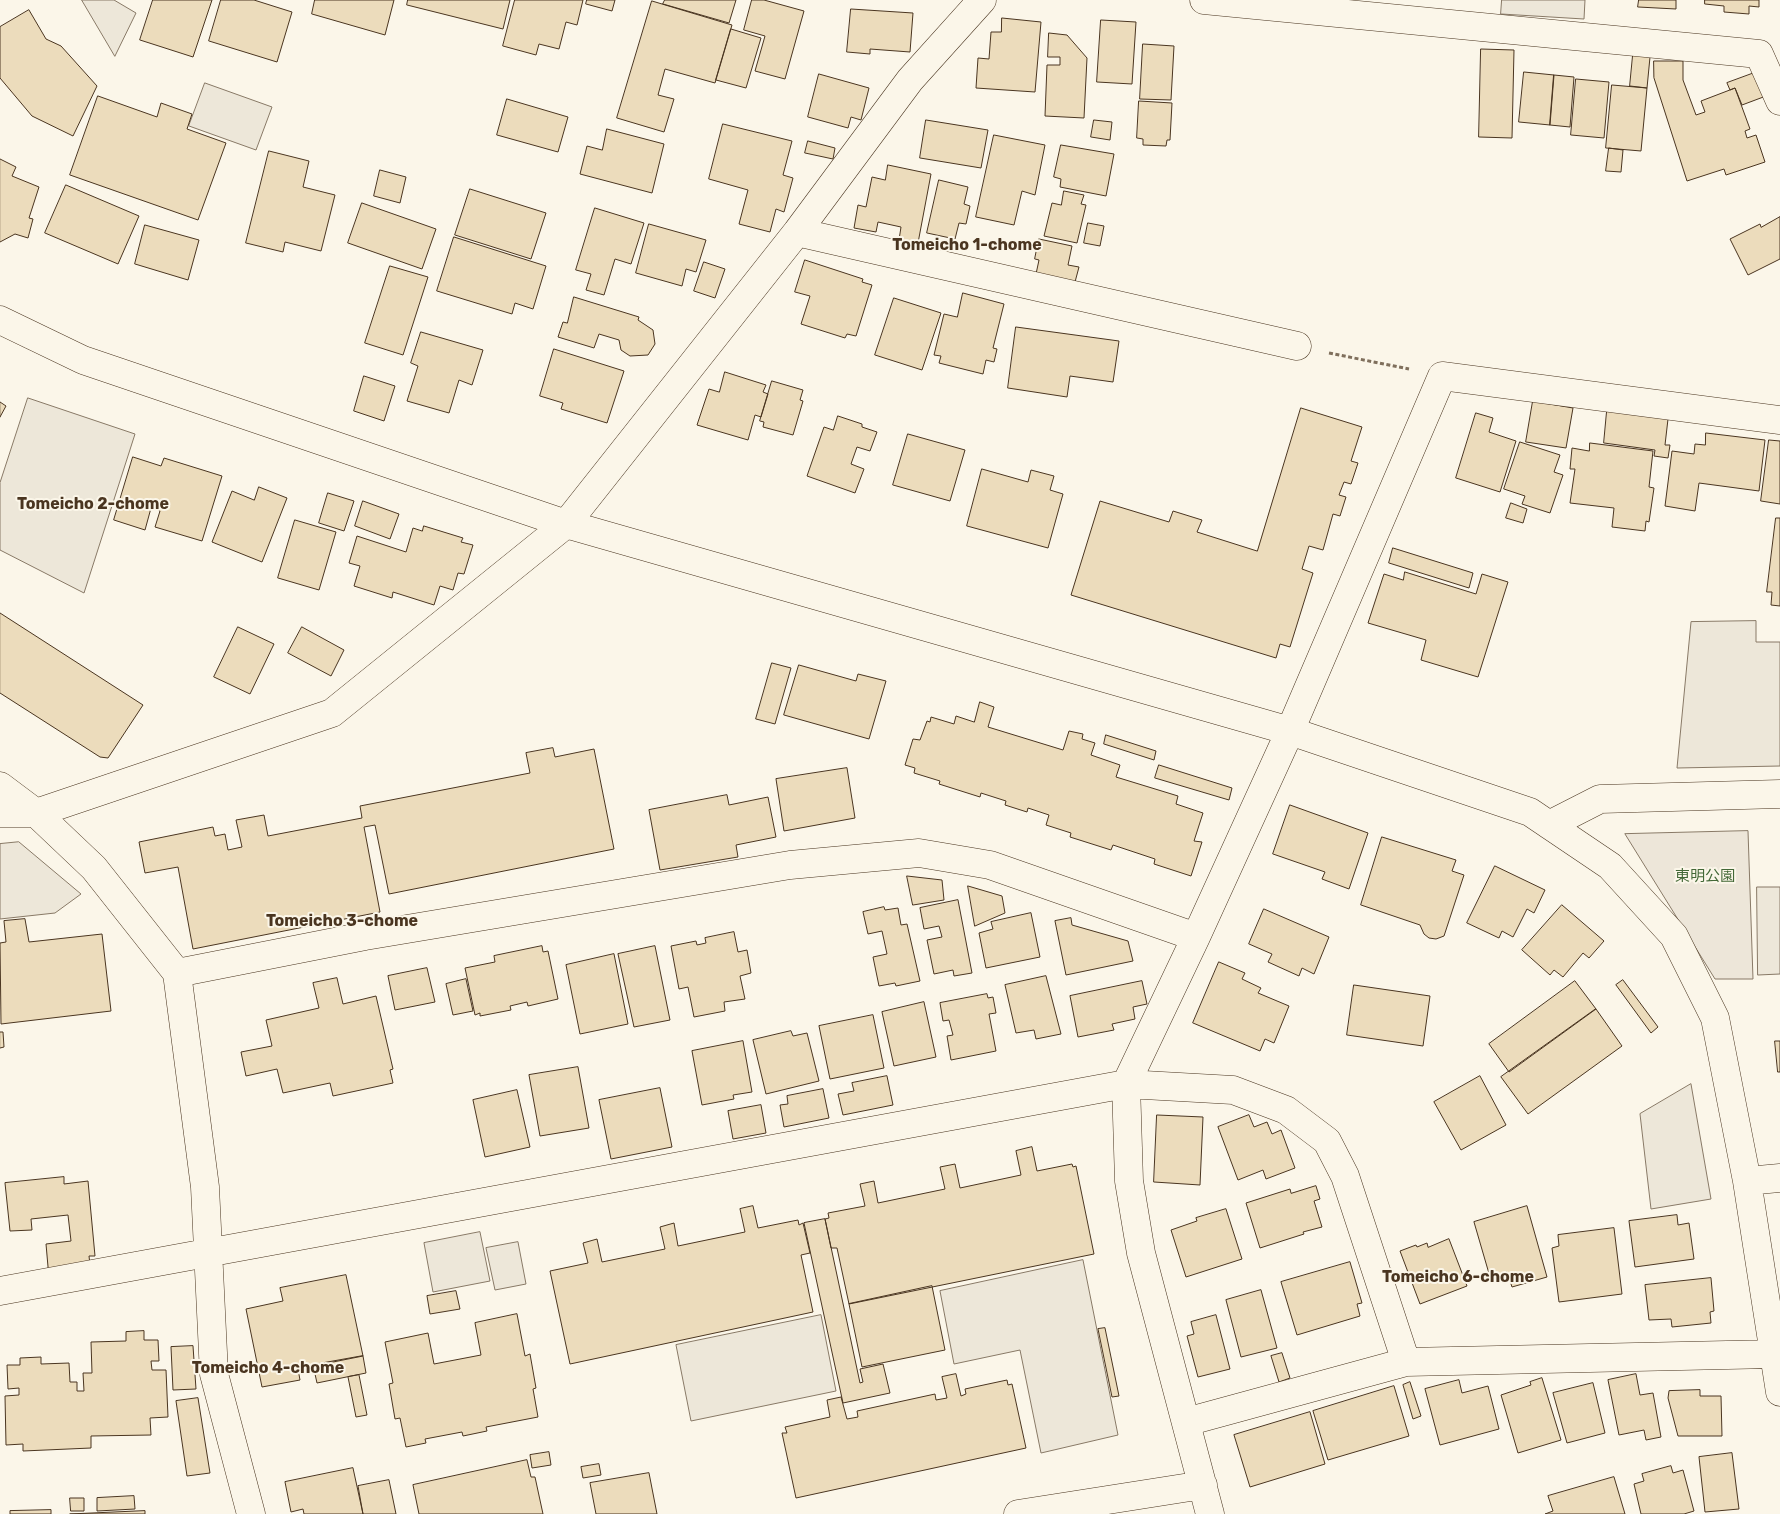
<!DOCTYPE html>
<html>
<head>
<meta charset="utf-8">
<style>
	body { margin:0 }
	canvas { display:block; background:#fbf6e9 }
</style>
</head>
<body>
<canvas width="1780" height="1514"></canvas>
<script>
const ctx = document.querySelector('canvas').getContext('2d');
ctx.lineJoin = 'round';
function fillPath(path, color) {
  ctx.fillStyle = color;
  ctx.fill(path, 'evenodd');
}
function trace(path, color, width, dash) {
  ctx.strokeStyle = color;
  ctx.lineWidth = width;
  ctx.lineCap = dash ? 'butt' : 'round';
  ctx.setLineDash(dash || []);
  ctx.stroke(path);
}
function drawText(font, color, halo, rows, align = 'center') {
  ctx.font = font + ' Rubik,"Noto Sans JP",sans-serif';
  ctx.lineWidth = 4;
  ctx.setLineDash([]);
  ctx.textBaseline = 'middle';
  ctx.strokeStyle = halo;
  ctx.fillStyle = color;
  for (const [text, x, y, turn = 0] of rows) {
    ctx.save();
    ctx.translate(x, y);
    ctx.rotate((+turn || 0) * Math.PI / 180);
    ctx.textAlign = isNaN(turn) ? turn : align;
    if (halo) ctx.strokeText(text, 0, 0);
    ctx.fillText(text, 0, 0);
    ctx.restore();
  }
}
const green = new Path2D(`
	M1748 831 1753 979H1715L1625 834Z`);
fillPath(green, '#ede6d9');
trace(green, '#887966', 1);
const parking = new Path2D(`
	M82 0H114L136 13 115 56Z
	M1502 0H1585L1584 19 1501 14Z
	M205 83 272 107 256 150 189 126Z
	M28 398 135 434 84 593 0 550V483Z
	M1756 621V642H1780V766L1677 768 1691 622Z
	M19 842 81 894 55 913 0 919V844Z
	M1757 887H1780V974L1758 975Z
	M1691 1084 1711 1199 1651 1209 1640 1114Z
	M480 1232 490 1281 433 1292 424 1243Z
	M518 1242 526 1284 495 1290 486 1248Z
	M1083 1260 1118 1435 1041 1453 1020 1350 954 1364 940 1291Z
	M821 1315 836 1391 691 1421 676 1345Z`);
fillPath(parking, '#ede7d9');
trace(parking, '#887966', 1);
const building = new Path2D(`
	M153 0H212L193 57 140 40Z
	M221 0H254L292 12 277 62 209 41Z
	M315 0H394L385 35 312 14Z
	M408 0H510L503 29 407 5Z
	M515 0H583L577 25 566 22 559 49 539 44 536 55 503 46Z
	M587 0H615L612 11 586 4Z
	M665 0H736L729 23 663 4Z
	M752 0H764L804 11 785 79 755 71 765 36 744 30Z
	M1639 0H1676V9L1638 7Z
	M1705 0H1759V7L1749 6V14L1724 12V6L1705 4Z
	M652 1 732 25 715 83 665 69 658 95 674 99 664 132 617 118Z
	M851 9 913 13 910 52 870 49V54L847 52Z
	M29 10 46 39 61 46 97 86 73 136 32 116 0 78V27Z
	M1002 18 1041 22 1035 92 976 88 978 58 989 59 991 32H1001Z
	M1101 20 1136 22 1132 84 1097 82Z
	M731 29 761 38 746 88 716 80Z
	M1049 33 1067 35 1087 58 1084 118 1045 116 1047 65H1060V57H1048Z
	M1143 44 1174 46 1171 100 1140 99Z
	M1481 49 1514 50 1512 138 1479 137Z
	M1633 55 1650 57 1647 88 1630 86Z
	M1654 61H1683V80L1696 115 1705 112 1701 101 1735 88 1750 129 1745 131 1747 138 1756 135 1765 162 1726 175 1724 169 1687 181 1654 78Z
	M1524 72 1554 75 1550 125 1519 122Z
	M1757 72 1766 96 1742 105 1735 88 1730 90 1727 83Z
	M819 74 869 88 861 120 851 117 848 128 808 117Z
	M1554 75 1574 77 1570 127 1550 125Z
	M1576 79 1609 82 1604 138 1571 135Z
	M1612 85 1647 88 1641 151 1606 148Z
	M98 96 157 117 161 103 192 114 187 129 226 143 198 220 70 175Z
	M507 99 568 117 558 152 497 135Z
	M1139 101 1172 103 1170 140H1167L1166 146 1143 145V139L1137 138Z
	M926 120 988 130 981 168 920 158Z
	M1094 120 1112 122 1110 140 1091 137Z
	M723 124 792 141 783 175 793 178 784 212 776 209 770 232 739 224 748 190 709 179Z
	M607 129 664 144 652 193 580 174 587 146 602 150Z
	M994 135 1045 145 1035 195 1022 191 1014 225 976 217Z
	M808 141 835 148 833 159 805 153Z
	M1061 145 1114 154 1106 196 1060 187 1061 179 1054 177Z
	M1609 148 1623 150 1621 172 1606 171Z
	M269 151 309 161 303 187 335 195 321 251 285 242 283 252 246 243Z
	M0 159 16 167 12 176 39 187 29 218 33 219 28 238 15 234 0 242Z
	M888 165 931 174 918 243 899 240 901 227 878 222 876 232 854 228 858 205 866 207 872 177 885 180Z
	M380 170 406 177 400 203 374 196Z
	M939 180 968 187 964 204 970 206 966 224 959 223 955 239 927 233Z
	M66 185 139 216 118 264 45 233Z
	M470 189 546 213 531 259 455 235Z
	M1064 191 1084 195 1081 204 1086 205 1077 243 1044 236 1052 203 1061 205Z
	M362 203 436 229 422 269 348 243Z
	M595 208 644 223 631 264 615 259 604 295 586 290 591 274 576 270Z
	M1780 217V259L1748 275 1730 239 1760 224 1761 227Z
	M1088 223 1104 226 1100 246 1084 243Z
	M649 224 706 240 696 272 686 269 682 286 636 273Z
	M145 225 199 240 188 280 135 264Z
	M454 237 546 266 533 309 515 303 512 314 437 291Z
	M1039 239 1072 246 1068 265 1079 267 1075 282 1036 274 1039 260 1035 259Z
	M805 260 863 279 862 282 872 285 856 336 847 334 845 338 801 324 810 296 795 292Z
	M704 262 725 269 715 298 694 291Z
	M390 266 428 277 403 355 365 343Z
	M963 293 1004 304 993 348 997 349 994 362 986 360 983 374 939 363 941 356 934 355 944 314 957 317Z
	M574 297 639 317 638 320 653 330 655 344 648 355 630 356 621 350 619 340 599 334 594 348 558 337 563 322 567 323Z
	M894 298 941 313 922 370 875 355Z
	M1016 327 1119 341 1113 382 1070 376 1067 397 1008 388Z
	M421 332 483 350 472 385 459 380 449 413 407 401 418 366 411 363Z
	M554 349 624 371 607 423 561 409 563 403 540 396Z
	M725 372 766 385 763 392 768 394 761 417 755 415 748 440 697 425 709 389 719 392Z
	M364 376 395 386 384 421 354 411Z
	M772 381 803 390 800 400 803 401 793 435 763 427 764 422 760 421Z
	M1533 401 1573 408 1566 448 1526 442Z
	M0 402 6 406 0 417Z
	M1301 408 1362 427 1351 461 1358 463 1351 484 1344 482 1339 495 1346 497 1340 516 1333 514 1323 550 1309 546 1302 569 1313 573 1290 647 1280 644 1276 658 1071 595 1100 501 1169 522 1173 511 1202 520 1197 532 1257 551Z
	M1607 411 1668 419 1665 445H1670L1668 458 1654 456 1655 450 1604 443Z
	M1476 413 1493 418 1489 432 1516 441 1500 492 1456 478Z
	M838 416 862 424V427L877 432 870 451 857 447 851 464 864 469 855 493 807 476 824 427 833 430Z
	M1706 433 1765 440 1759 491 1699 483 1695 511 1665 506 1672 451 1694 454 1695 444 1705 445Z
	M908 434 965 450 950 501 893 485Z
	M1769 440 1780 441V504L1761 501Z
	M1520 442 1560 455 1554 472 1563 475 1550 513 1522 504 1525 496 1504 489Z
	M1590 443 1653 451 1649 487 1654 488 1649 522 1646 521 1645 531 1612 527 1614 508 1570 503 1575 469H1570L1572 448 1589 451Z
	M133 457 161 466 164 458 222 476 202 541 155 527 160 511 151 508 145 530 114 520Z
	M982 469 1028 482 1031 470 1054 476 1050 490 1063 494 1048 548 967 526Z
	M259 487 287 498 262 562 212 542 232 491 254 500Z
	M328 493 354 501 344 531 319 523Z
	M363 501 399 514 390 539 355 526Z
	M1511 503 1527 509 1523 523 1506 518Z
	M1776 518H1780V606L1771 605 1772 592H1767Z
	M295 520 336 532 319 590 278 578Z
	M424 526 463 538 461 542 473 545 464 574 458 573 453 590 440 586 434 605 393 592 392 598 354 586 360 566 349 563 357 536 406 552 413 528 422 531Z
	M1393 548 1473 573 1469 588 1389 563Z
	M1405 572 1476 594 1482 574 1508 582 1478 677 1421 660 1426 640 1368 623 1384 574 1403 580Z
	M0 613 143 705 108 758 100 757 0 693Z
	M238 627 274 644 250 694 214 677Z
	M302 627 344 650 331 676 288 653Z
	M772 663 791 668 775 724 756 719Z
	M799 665 856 681 858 674 886 681 869 739 784 715Z
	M980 702 994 707 988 727 1063 750 1069 731 1083 734 1082 739 1095 743 1091 755 1120 765 1116 777 1178 796 1176 804 1203 813 1194 841 1202 842 1191 876 1154 864 1155 859 1113 845 1111 850 1070 837 1071 833 1046 825 1049 815 1028 808 1027 812 1005 805 1006 801 981 793 980 797 939 784 940 781 914 773 915 768 905 765 913 739 920 740 927 721 930 722 931 717 954 724 956 716 974 722Z
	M1106 735 1156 751 1154 760 1104 744Z
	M553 748 555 757 594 749 614 849 389 894 375 825 364 827 380 912 193 949 178 867 145 873 139 842 213 827 215 836 225 834 228 850 242 847 236 820 264 815 268 836 362 818 360 806 530 773 526 753Z
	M1159 765 1232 788 1229 800 1155 778Z
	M847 768 855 818 784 831 776 779Z
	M727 795 729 805 768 797 776 837 736 845 738 857 660 870 649 810Z
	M1290 805 1368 833 1349 889 1322 879 1325 872 1273 854Z
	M1382 837 1456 860 1452 871 1464 875 1444 936 1436 939 1429 938 1424 934 1420 925 1361 905Z
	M1495 866 1545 890 1534 913 1527 909 1513 937 1502 931 1499 938 1467 923Z
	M907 876 942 880 944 900 913 905Z
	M968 886 1002 896 1005 913 975 926Z
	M958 900 972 973 954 976 953 970 934 974 927 940 942 937 939 926 924 929 920 908Z
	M1562 905 1604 941 1589 958 1583 953 1563 977 1554 970 1550 975 1522 950Z
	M884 907 885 910 898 908 901 925 907 924 920 981 896 986 895 983 879 986 873 957 887 954 882 931 868 934 863 912Z
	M1264 909 1329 937 1314 974 1302 968 1299 976 1268 962 1272 954 1249 944Z
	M1031 913 1040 957 986 968 979 933 993 929 991 922Z
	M1071 918 1072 925 1128 941 1133 961 1066 975 1055 921Z
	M25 919 29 942 102 934 111 1011 1 1024 0 943 6 942 4 921Z
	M734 932 738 952 747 950 751 973 740 976 745 999 724 1002 725 1011 694 1017 688 987 679 989 671 946 696 941 697 945 706 943 705 938Z
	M542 946 543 952 548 951 558 999 528 1006 527 1002 510 1006 511 1010 480 1016V1013L475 1015 465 968 495 962 494 956Z
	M655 946 670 1020 634 1027 618 954Z
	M614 954 628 1024 580 1034 566 965Z
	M1219 962 1245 973 1242 979 1261 988 1258 993 1289 1006 1274 1043 1265 1039 1260 1051 1193 1023Z
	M427 968 435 1002 395 1010 388 976Z
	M1046 976 1061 1034 1036 1039 1034 1030 1016 1033 1005 985Z
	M337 978 343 1004 376 996 393 1069 390 1070 393 1083 333 1096 330 1083 283 1093 277 1069 246 1076 241 1052 272 1046 266 1020 319 1008 313 983Z
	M466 979 473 1011 453 1015 446 984Z
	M1623 980 1658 1027 1651 1033 1616 985Z
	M1142 981 1147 1004 1133 1007 1135 1019 1112 1024 1114 1030 1078 1037 1070 996Z
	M1575 981 1596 1009 1509 1072 1489 1044Z
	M1354 985 1430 996 1423 1046 1347 1035Z
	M987 994 988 998 993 997 996 1013 989 1014 996 1051 951 1060 947 1036 953 1035 949 1020 943 1021 940 1003Z
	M924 1002 936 1057 894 1066 882 1012Z
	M1596 1009 1622 1046 1528 1114 1501 1077Z
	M873 1015 884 1068 830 1079 819 1026Z
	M791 1031 793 1036 807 1033 819 1081 766 1094 753 1040Z
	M0 1032H3L4 1047 0 1048Z
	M743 1041 752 1092 733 1095 734 1099 702 1105 692 1051Z
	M1775 1041H1780V1072H1778Z
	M578 1067 589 1128 540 1136 529 1075Z
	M887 1076 893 1105 843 1115 838 1094 854 1091 852 1083Z
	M1480 1076 1506 1125 1461 1150 1434 1102Z
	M660 1088 672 1147 611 1159 599 1100Z
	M823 1089 829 1118 784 1127 780 1105 788 1104 787 1096Z
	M517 1090 530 1147 485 1157 473 1100Z
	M761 1105 766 1133 733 1139 728 1111Z
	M1157 1115 1203 1117 1200 1185 1154 1182Z
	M1249 1115 1254 1127 1267 1122 1272 1134 1281 1130 1295 1168 1266 1179 1263 1170 1238 1180 1218 1127Z
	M1032 1147 1037 1171 1072 1164 1073 1167 1076 1166 1094 1254 849 1304 837 1248H831L825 1219 829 1218 828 1213 865 1206 860 1184 874 1181 878 1203 945 1189 940 1167 955 1164 960 1188 1021 1175 1016 1151Z
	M64 1177V1184L88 1181 95 1256H89L91 1274 49 1278 46 1244 71 1241 68 1215 31 1219 32 1230 10 1231 5 1183Z
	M1316 1186 1320 1199 1314 1201 1322 1227 1303 1232 1304 1234 1260 1248 1246 1203 1290 1189 1291 1193Z
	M753 1206 758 1228 798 1220 799 1225 803 1223 810 1253 801 1255 813 1312 570 1364 550 1271 588 1263 583 1243 597 1239 602 1262 665 1249 660 1227 674 1223 678 1246 745 1232 740 1209Z
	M1527 1206 1547 1277 1512 1287 1507 1272 1490 1277 1474 1222Z
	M1226 1209 1242 1259 1186 1277 1171 1230 1197 1221 1196 1218Z
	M1677 1215 1678 1225 1689 1223 1694 1259 1635 1267 1629 1221Z
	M825 1219 860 1383 863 1382 860 1369 883 1364 890 1393 843 1403 804 1223Z
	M1614 1228 1622 1294 1559 1302 1552 1248 1559 1246 1558 1235Z
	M1449 1239 1467 1286 1420 1304 1400 1251 1416 1245 1417 1247 1427 1243 1428 1247Z
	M1350 1262 1362 1303 1357 1304 1360 1316 1297 1335 1281 1282Z
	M346 1275 363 1356 298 1369 300 1380 262 1387 246 1309 283 1301 280 1288Z
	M1711 1278 1714 1311 1710 1312 1711 1323 1672 1327 1671 1319 1649 1320 1645 1285Z
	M932 1286 945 1350 862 1367 849 1304Z
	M1261 1290 1277 1348 1241 1357 1226 1300Z
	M456 1291 460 1309 430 1314 427 1296Z
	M517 1314 525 1356 530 1354 536 1388 533 1389 538 1417 486 1427 487 1431 463 1436 462 1432 425 1439 426 1443 406 1447 400 1418 395 1419 389 1384 393 1383 385 1342 428 1333 434 1364 481 1355 475 1323Z
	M1216 1315 1230 1369 1198 1377 1187 1336 1194 1334 1191 1322Z
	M1105 1328 1119 1396 1112 1397 1098 1329Z
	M144 1331V1340H158L159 1361H151L152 1370H166L168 1417 150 1418 151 1435 91 1436V1448L23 1451V1444L6 1445 5 1396 19 1395V1388L8 1389 7 1365H20V1358L41 1357V1364L69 1363 70 1382H77V1391H84L83 1373H92L91 1342 126 1341V1332Z
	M193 1346 196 1389 173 1390 171 1347Z
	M1282 1353 1290 1378 1279 1382 1271 1356Z
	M363 1356 366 1373 317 1383 313 1365Z
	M956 1374 961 1396 966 1394 965 1389 1007 1380 1008 1385 1012 1384 1026 1448 796 1498 782 1433H787L785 1427 830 1417 827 1400 841 1397 847 1419 858 1417 857 1411 935 1394 936 1400 947 1398 942 1377Z
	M1636 1374 1640 1395 1653 1393 1661 1437 1646 1440 1644 1430 1619 1435 1608 1380Z
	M359 1375 367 1415 356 1417 348 1377Z
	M1542 1378 1561 1440 1518 1453 1501 1395 1531 1385 1530 1382Z
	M1459 1380 1462 1393 1488 1386 1499 1429 1440 1445 1425 1389Z
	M1410 1382 1421 1416 1413 1419 1403 1385Z
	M1593 1383 1605 1433 1567 1443 1553 1393Z
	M1394 1386 1409 1436 1328 1460 1313 1411Z
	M1700 1390V1396H1721L1722 1436H1678L1668 1398 1669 1391Z
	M198 1398 210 1473 187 1476 176 1401Z
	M1310 1412 1325 1464 1250 1487 1234 1435Z
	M549 1452 551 1465 532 1468 530 1455Z
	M1732 1453 1739 1509 1705 1512 1699 1457Z
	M527 1460 531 1477H535L543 1514H419L413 1485Z
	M599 1464 601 1475 583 1478 581 1467Z
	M1671 1466 1673 1473 1683 1470 1694 1511 1684 1514H1641L1634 1484 1644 1481 1642 1474Z
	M353 1468 363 1514H304L303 1509 291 1512 285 1482Z
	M649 1473 657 1514H596L590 1483Z
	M1614 1477 1625 1514H1545L1553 1511 1548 1496Z
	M389 1480 396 1514H363L358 1486Z
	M134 1496 135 1509 97 1511V1498Z
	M70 1498H84V1511H71Z
	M51 1510V1514H10V1511Z
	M145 1511V1514H70Z`);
fillPath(building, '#ecdcbc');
trace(building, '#4a3520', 1);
const minor = new Path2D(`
	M1204 0 1759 54 1780 101
	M797 232 1297 346
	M0 320 83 360 566 524 1290 731 1530 812 1610 866 1674 936 1715 1018 1747 1181 1780 1392
	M0 786 36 813 94 868 177 973
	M0 813H36L332 713 566 524 797 232 910 80 982 0
	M1549 825 1600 799 1780 794
	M1747 1181 1780 1178
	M0 1291 1126 1084 1233 1090 1286 1110 1327 1141 1345 1176 1406 1362
	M1186 1422 1406 1362 1773 1354
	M251 1514 214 1374 205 1187 177 973 365 936 790 865 919 853 990 865 1196 937
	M1018 1514 1203 1485
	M1210 1514 1141 1253 1129 1181 1126 1084 1196 937 1290 731 1442 376 1780 420`);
trace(minor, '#4a3520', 29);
trace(new Path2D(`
	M1329 353 1409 369`), '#7f6f5c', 3, [4, 2.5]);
trace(minor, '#fbf6e9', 28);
drawText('15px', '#436837', '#fbf6e9', [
	["東明公園",1705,877]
]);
drawText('bold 16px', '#4a3520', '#fbf6e9', [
	["Tomeicho 1-chome",967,245],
	["Tomeicho 2-chome",93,504],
	["Tomeicho 3-chome",342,921],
	["Tomeicho 6-chome",1458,1277],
	["Tomeicho 4-chome",268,1368]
]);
</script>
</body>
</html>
